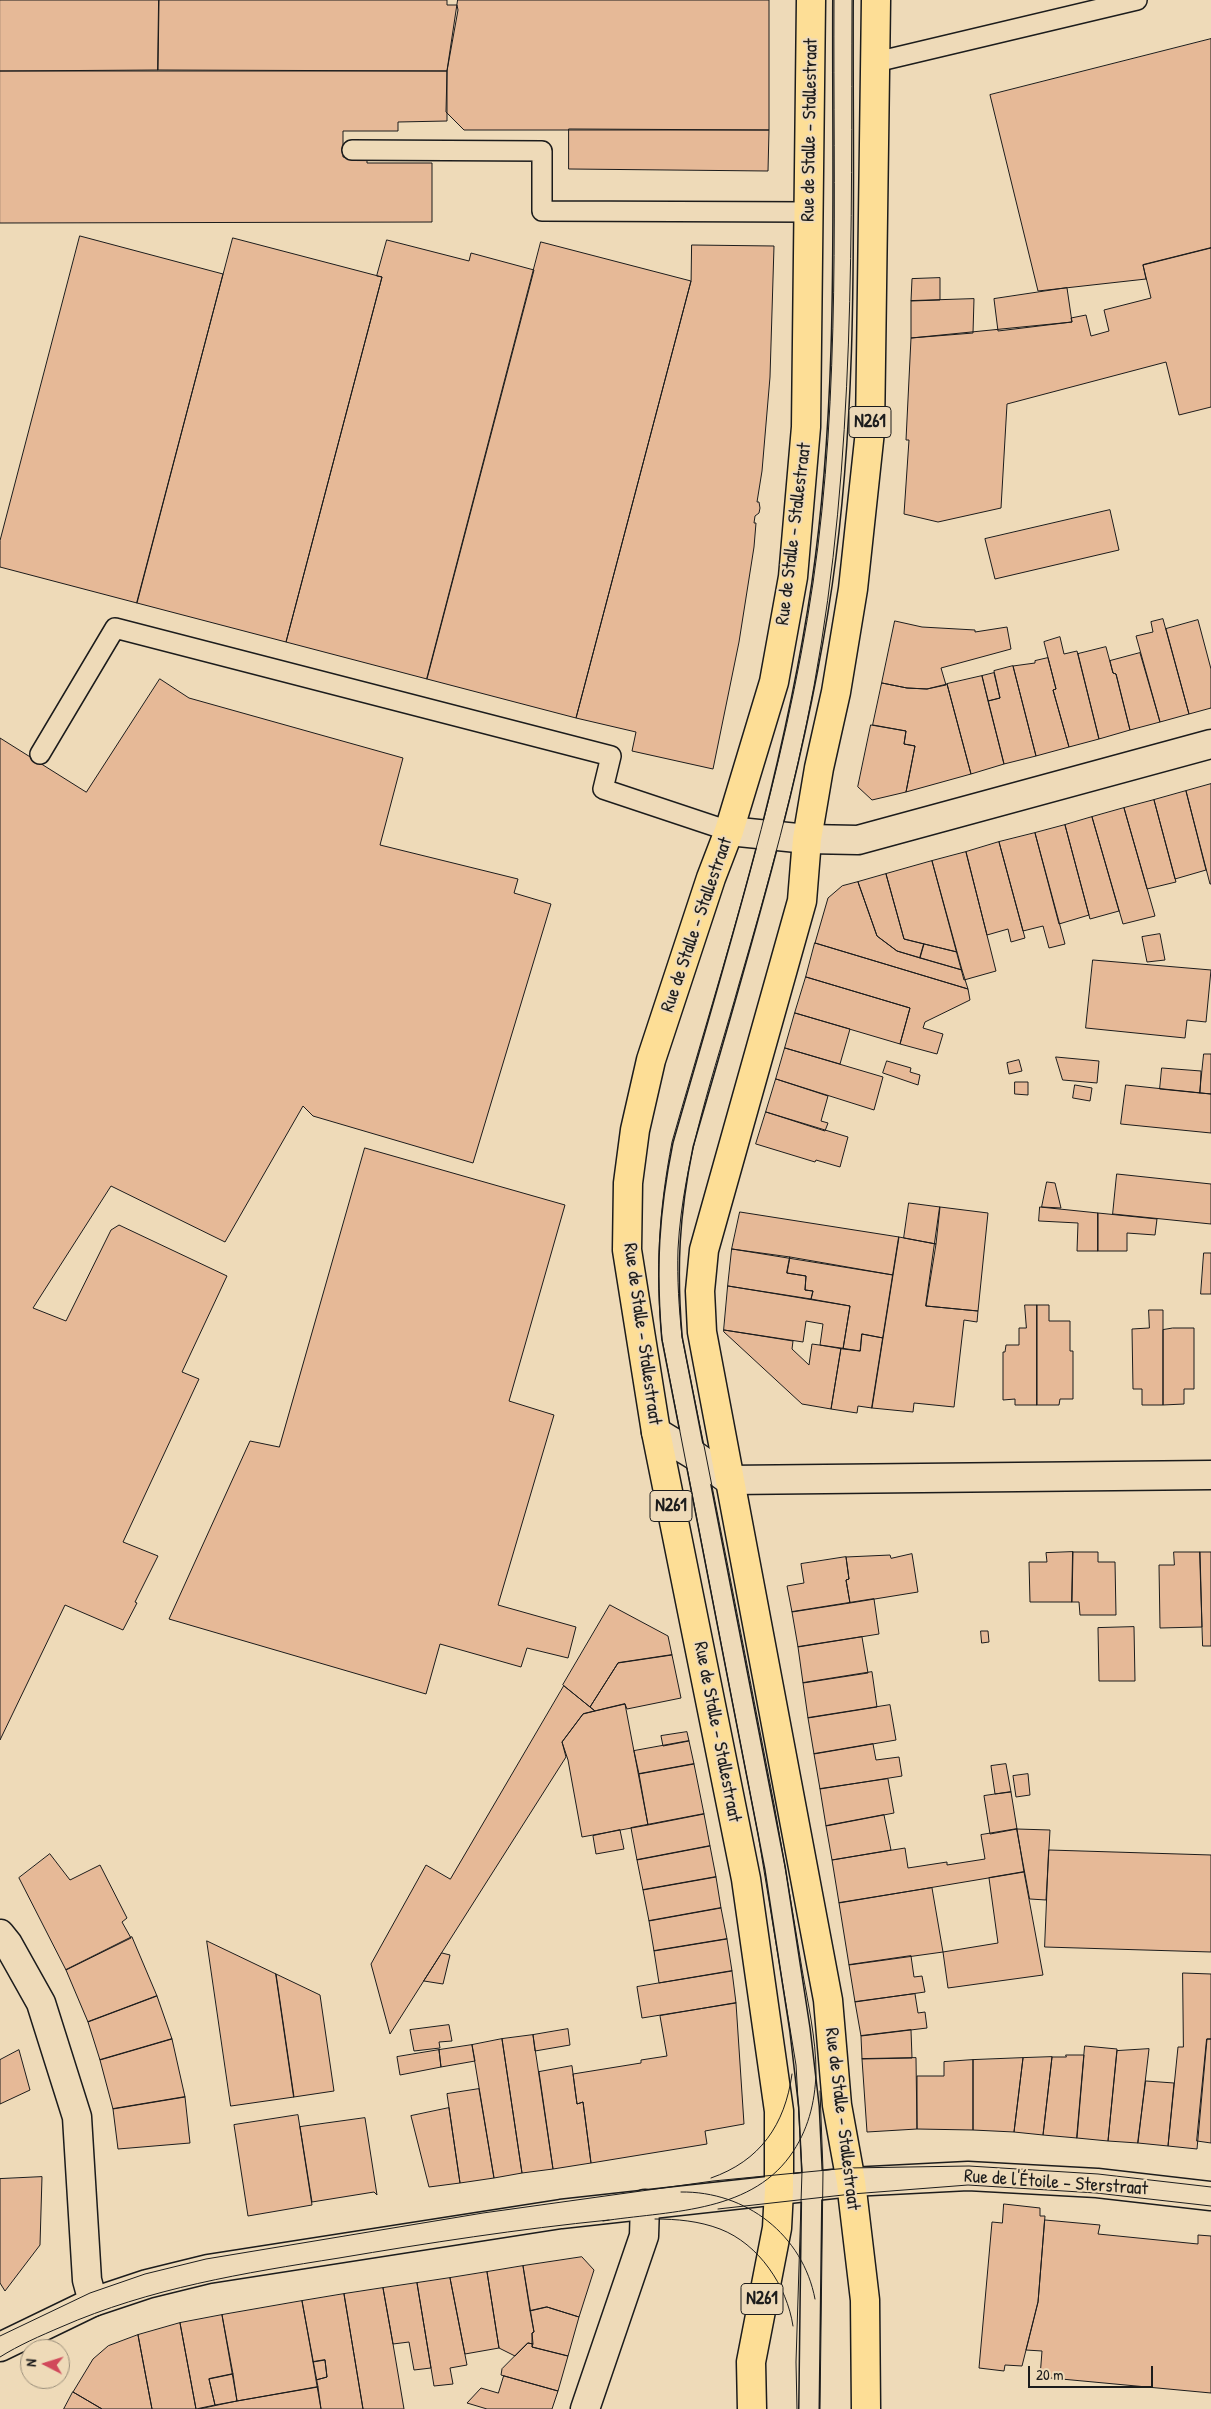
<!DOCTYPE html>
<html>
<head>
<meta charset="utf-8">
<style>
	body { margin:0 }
	#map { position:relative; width:1211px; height:2409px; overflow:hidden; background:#eedab8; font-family:"Patrick Hand",sans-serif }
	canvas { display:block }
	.north { position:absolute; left:20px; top:2339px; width:50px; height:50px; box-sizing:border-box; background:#eedab8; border:1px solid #9a8e7a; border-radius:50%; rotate:275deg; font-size:14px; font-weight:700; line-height:20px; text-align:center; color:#1c1c1c }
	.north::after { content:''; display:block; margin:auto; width:18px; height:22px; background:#d1495b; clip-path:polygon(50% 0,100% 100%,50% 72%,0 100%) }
	.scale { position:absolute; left:1028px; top:2366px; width:125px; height:22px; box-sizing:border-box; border:2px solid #1c1c1c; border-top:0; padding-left:6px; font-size:15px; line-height:18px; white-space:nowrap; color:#1c1c1c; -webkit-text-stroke:4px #eedab8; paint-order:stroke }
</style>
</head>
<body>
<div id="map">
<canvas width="1211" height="2409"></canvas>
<div class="north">N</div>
<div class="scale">20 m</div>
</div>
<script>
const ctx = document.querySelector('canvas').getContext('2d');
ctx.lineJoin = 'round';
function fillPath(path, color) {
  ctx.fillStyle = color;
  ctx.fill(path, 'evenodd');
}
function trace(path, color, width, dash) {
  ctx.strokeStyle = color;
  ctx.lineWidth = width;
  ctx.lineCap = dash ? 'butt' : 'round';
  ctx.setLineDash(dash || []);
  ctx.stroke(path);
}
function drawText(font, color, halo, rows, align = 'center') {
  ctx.font = font + ' "Patrick Hand",sans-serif';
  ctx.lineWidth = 4;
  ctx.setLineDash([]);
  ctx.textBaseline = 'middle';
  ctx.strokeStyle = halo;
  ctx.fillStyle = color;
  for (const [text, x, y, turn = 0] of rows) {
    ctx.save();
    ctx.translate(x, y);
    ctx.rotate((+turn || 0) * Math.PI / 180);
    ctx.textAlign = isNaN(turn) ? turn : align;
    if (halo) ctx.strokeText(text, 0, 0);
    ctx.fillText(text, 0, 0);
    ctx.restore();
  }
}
const building = new Path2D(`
	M0 0H159L158 70 0 71Z
	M159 0H447V5H457L458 10 447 71 158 70Z
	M458 0H769V130H464L446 112 447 71Z
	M1211 39V248L1143 265 1146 279 1038 291 990 95Z
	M0 71H447V121L398 122V131H343V157L367 159V163H432V222L0 223Z
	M569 129 769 130 768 171 569 169Z
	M80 236 223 274 137 603 0 567V541Z
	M233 238 382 277 286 642 137 603Z
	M387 240 469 261 471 253 534 270 427 679 286 642 382 277 377 276Z
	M541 242 691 281 576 718 427 679Z
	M692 245 774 246 770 377 762 471 757 502H759L760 508 759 513 755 516 754 523H756L754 547 739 642 713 769 632 751 636 732 576 718 691 281Z
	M1211 248V407L1179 415 1166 362 1007 404 1001 508 938 522 904 514 909 440H906L911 338 1072 322 1071 318 1086 315 1091 336 1109 331 1104 310 1151 298 1143 265Z
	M940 278V300L911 301 912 279Z
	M1067 288 1072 322 998 331 994 299Z
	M974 299 973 333 911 338V301Z
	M1110 510 1119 550 995 579 985 539Z
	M1163 619 1189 714 1160 722 1136 636 1153 632 1151 622Z
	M1198 620 1211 669V708L1189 714 1166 629Z
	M895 621 922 627 975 630V632L1007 627 1011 649 941 668 946 685 927 689 907 688 882 683Z
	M1060 637 1064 654 1077 651 1099 739 1069 747 1053 690 1056 689 1044 642Z
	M1106 647 1113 673 1116 674 1130 730 1099 739 1078 654Z
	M1140 653 1160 722 1130 730 1116 674 1113 673 1110 661Z
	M1048 658 1056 689 1053 690 1069 747 1036 756 1013 666 1035 663V661Z
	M1013 666 1036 756 1004 764 988 701 1000 698 994 671Z
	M994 673 1000 698 988 701 982 676Z
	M982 676 1004 764 971 774 947 684Z
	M160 679 189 698 403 758 380 845 518 879 514 893 551 904 473 1163 313 1116 303 1106 225 1242 111 1186 33 1308 66 1321 111 1230 119 1225 227 1276 182 1372 199 1379 123 1542 158 1556 135 1602 137 1603 123 1630 65 1605 0 1740V738L86 792Z
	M882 683 907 688 927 689 947 684 971 774 906 792 915 746 904 744 906 731 873 725Z
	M871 725 906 731 904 744 915 746 906 792 872 800 858 787Z
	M1211 784V884H1210L1186 791Z
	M1186 791 1206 870 1175 879 1154 800Z
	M1154 800 1176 882 1147 889 1124 808Z
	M1124 808 1155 916 1123 924 1092 817Z
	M1092 817 1119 911 1090 919 1065 825Z
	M1065 825 1089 915 1059 924 1035 833Z
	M1035 833 1065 944 1049 948 1043 926 1023 931 999 842Z
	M999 842 1025 938 1011 942 1008 929 987 935 966 852Z
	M966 852 996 971 964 980 932 861Z
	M932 861 957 952 904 939 886 874Z
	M886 874 904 939 924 944 920 958 897 951 877 936 858 882Z
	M858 882 877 936 897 951 962 970 968 989 815 943 828 898 842 886Z
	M1160 934 1165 960 1147 962 1142 937Z
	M815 943 968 989 970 1000 925 1022 923 1028 943 1034 937 1054 900 1044 910 1008 806 977Z
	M924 944 957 952 962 970 920 958Z
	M1093 960 1211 970 1206 1022 1187 1020 1185 1038 1086 1028Z
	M806 977 910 1008 900 1044 795 1013Z
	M795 1013 850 1029 840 1064 785 1048Z
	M785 1048 883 1077 874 1110 776 1079Z
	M1204 1054H1211V1094L1200 1093Z
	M1056 1057 1099 1061 1097 1083 1063 1080Z
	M1019 1060 1022 1071 1009 1074 1007 1063Z
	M887 1061 911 1068 910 1072 920 1075 918 1085 883 1073Z
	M1162 1068 1201 1071 1200 1093 1160 1089Z
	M776 1079 828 1096 821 1121 828 1123 825 1131 766 1112Z
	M1015 1082H1028V1095L1015 1094Z
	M1075 1085 1092 1088 1090 1101 1073 1098Z
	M1126 1085 1211 1094V1133L1121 1124Z
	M766 1112 848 1137 840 1167 816 1160 815 1162 756 1144Z
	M365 1148 565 1205 509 1401 554 1415 498 1605 576 1627 568 1658 527 1648 521 1667 440 1644 426 1694 169 1619 250 1441 279 1447Z
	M1117 1174 1211 1184V1224L1113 1214Z
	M1047 1182 1055 1183 1061 1208 1042 1207Z
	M909 1203 940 1207 936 1244 904 1238Z
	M940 1207 988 1213 978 1311 926 1306Z
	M1040 1207 1098 1213V1251H1077L1078 1223 1039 1221Z
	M740 1212 899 1237 893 1275 732 1249Z
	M1098 1213 1157 1219 1155 1235 1127 1233V1251H1098Z
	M899 1237 936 1244 926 1306 978 1311 977 1322 964 1320 954 1407 914 1403 913 1412 872 1408Z
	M732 1249 790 1257 787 1273 806 1276 805 1290 813 1291 811 1299 728 1286Z
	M1204 1253H1211V1294H1201Z
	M790 1257 893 1275 883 1338 862 1334 860 1351 843 1349 850 1306 811 1299 813 1291 805 1290 806 1276 787 1273Z
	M728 1286 850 1306 843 1349 820 1345 823 1324 806 1321 803 1342 724 1330Z
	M1025 1305H1037V1405H1015V1399L1003 1400V1352H1005L1006 1345H1019V1328H1026Z
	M1037 1305H1049V1321H1070V1351H1073V1399H1060L1059 1405H1037Z
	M1149 1310H1163V1405H1142V1389H1133L1132 1329 1149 1328Z
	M1173 1328H1194V1389H1184V1404L1163 1405V1330Z
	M724 1330 793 1341 792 1349 809 1365 812 1344 841 1348 831 1409 802 1404 724 1332Z
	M862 1334 883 1338 872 1408 858 1406 857 1413 831 1409 841 1348 860 1351Z
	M1073 1552 1072 1602H1030L1029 1562H1047L1046 1553Z
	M1073 1552H1098V1562H1115L1116 1615H1080L1079 1602H1072Z
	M1174 1552H1200L1202 1627 1160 1628 1159 1565H1174Z
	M1200 1552H1211V1646H1203Z
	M912 1554 918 1592 850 1603 846 1580 849 1579 846 1557 890 1555 891 1558Z
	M846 1557 849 1579 846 1580 850 1603 792 1612 787 1586 804 1583 801 1564Z
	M874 1599 879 1634 798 1647 792 1612Z
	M610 1605 668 1636 672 1655 618 1663 590 1707 563 1685Z
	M1134 1627 1135 1681H1099L1098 1628Z
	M981 1631H988L989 1642 982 1643Z
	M862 1637 868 1673 803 1683 798 1647Z
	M672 1655 681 1698 627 1709 625 1704 595 1711 590 1707 618 1663Z
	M872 1672 877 1707 808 1718 803 1683Z
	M564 1686 595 1711 583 1714 562 1742 566 1757 390 2034 371 1964 426 1865 450 1879Z
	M625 1704 648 1825 582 1837 568 1760 562 1742 583 1714Z
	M890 1705 896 1740 814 1754 808 1718Z
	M687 1732 689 1741 663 1746 661 1736Z
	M689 1741 694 1764 639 1774 634 1751Z
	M873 1744 876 1760 899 1757 902 1776 820 1789 814 1754Z
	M694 1764 704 1814 648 1825 639 1774Z
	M1006 1764 1011 1792 995 1794 991 1766Z
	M1028 1774 1030 1795 1016 1797 1013 1776Z
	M888 1779 894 1813 826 1826 820 1789Z
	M1011 1792 1017 1829 990 1834 984 1796Z
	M704 1814 710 1846 637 1860 631 1828Z
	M884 1815 891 1850 832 1860 826 1826Z
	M1017 1829 1024 1872 839 1903 832 1860 905 1848 908 1868 947 1862V1865L985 1859 981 1835Z
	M1017 1829 1050 1830 1046 1900 1030 1899Z
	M620 1830 624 1849 596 1854 593 1836Z
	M710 1846 716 1877 643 1890 637 1860Z
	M1049 1850 1211 1855V1952L1045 1947Z
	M50 1854 70 1880 100 1865 127 1918 122 1922 131 1938 66 1970 19 1878Z
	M1024 1872 1043 1975 948 1988 943 1952 998 1943 989 1878Z
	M716 1877 721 1908 649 1921 643 1890Z
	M932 1888 943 1952 849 1965 839 1903Z
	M721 1908 727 1939 654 1951 649 1921Z
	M132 1937 157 1996 88 2022 66 1970Z
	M727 1939 732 1971 659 1983 654 1951Z
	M207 1941 276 1974 294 2097 231 2106Z
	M442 1953 450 1955 443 1984 424 1981Z
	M911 1956 914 1977 922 1976 925 1992 855 2002 849 1965Z
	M732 1971 736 2003 642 2018 637 1987Z
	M1183 1973 1211 1974V2039H1207L1197 2149 1168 2146 1178 2047H1183Z
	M276 1974 320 1995 334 2091 294 2097Z
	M915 1994 918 2013 925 2012 927 2028 861 2036 855 2002Z
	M157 1996 172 2039 100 2060 88 2022Z
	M736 2003 744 2124 705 2131 707 2144 591 2163 583 2102 577 2104 573 2074 641 2063V2060L667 2056 660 2016Z
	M449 2025 452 2041 439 2042 440 2048 414 2051 410 2030Z
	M568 2029 570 2045 535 2051 533 2035Z
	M911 2030 912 2058 862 2059 861 2036Z
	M533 2035 553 2169 522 2173 502 2039Z
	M172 2039 185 2097 113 2109 100 2060Z
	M502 2039 522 2173 494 2178 472 2045Z
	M1207 2039H1211V2143L1197 2141Z
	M472 2045 475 2061 441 2067 439 2050Z
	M1085 2046 1117 2049 1108 2141 1077 2138Z
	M1149 2049 1138 2143 1108 2141 1117 2051Z
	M19 2050 30 2090 0 2104V2060Z
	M439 2050 441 2067 400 2075 397 2057Z
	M1066 2055H1084L1077 2138 1043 2135 1052 2057H1066Z
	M1052 2057 1043 2135 1014 2132 1023 2058Z
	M916 2058 917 2129 867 2132 862 2059Z
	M1023 2058 1014 2132 973 2130V2060Z
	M973 2060V2130L917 2129V2076H944V2062Z
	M572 2066 577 2104 583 2102 591 2163 553 2169 539 2072Z
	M1146 2081 1174 2083 1168 2146 1138 2143Z
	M479 2089 494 2178 460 2183 447 2094Z
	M185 2097 190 2143 118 2149 113 2109Z
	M449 2108 460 2183 429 2187 411 2116Z
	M298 2115 312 2205 248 2216 234 2125Z
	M365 2118 377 2195 374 2192 312 2202 300 2127Z
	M42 2177 40 2245 5 2291 0 2283V2179Z
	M1004 2204 1040 2208V2216H1045L1038 2302 1022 2366 1005 2365 1004 2371 979 2368 992 2222 1002 2223Z
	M1045 2220 1100 2225 1098 2234 1198 2244V2235L1211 2236V2393L1040 2377 1042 2351 1026 2350 1038 2302Z
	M582 2257 594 2270 579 2317 547 2307 530 2311 523 2266Z
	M523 2266 534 2332 532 2333 533 2344 528 2343 515 2356 499 2348 487 2272Z
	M487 2272 499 2348 465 2354 450 2278Z
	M450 2278 467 2365 450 2368 453 2384 434 2386 417 2283Z
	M417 2283 431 2368 414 2370 409 2342 393 2344 383 2288Z
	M383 2288 393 2344 404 2409H363L344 2294Z
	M344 2294 363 2409H321L316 2380 327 2377 325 2360 313 2362 302 2301Z
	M302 2301 318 2387 237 2401 222 2315Z
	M547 2307 579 2317 568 2356 532 2347V2333L534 2332 530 2311Z
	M222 2315 233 2374 209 2379 215 2405 196 2409 180 2323Z
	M180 2323 196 2409H152L138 2335Z
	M138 2335 152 2409H102L73 2392 93 2359 108 2346Z
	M528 2343 533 2344 532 2347 568 2356 558 2391 501 2375 502 2369Z
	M325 2360 327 2377 316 2380 313 2362Z
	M233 2374 237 2401 215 2405 209 2379Z
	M504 2376 558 2391 552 2409H487L467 2403 481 2388 498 2393Z
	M318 2387 321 2409H199L237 2401Z
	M73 2392 102 2409H64Z`);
fillPath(building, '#e6b997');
trace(building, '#1c1c1c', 1);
const lane = new Path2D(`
	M876 62 1137 0
	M352 150 542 151V211L809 212
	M40 754 115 628 611 756 603 789 729 831
	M809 2409 812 2171 809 2107 800 2030 775 1868 672 1338C666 1268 669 1214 683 1145 736 960 794 775 822 584 850 391 842 194 843 0`);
const street = new Path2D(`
	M729 831 807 839 858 840 1211 744
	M656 1432 694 1455 729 1480 1211 1475
	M0 1934 8 1944 41 2003 77 2117 87 2280 93 2302
	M585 2409 644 2236 645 2204`);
const secondary = new Path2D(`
	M0 2347 93 2302 147 2284 208 2269 561 2214 851 2182 968 2176 1097 2183 1211 2196`);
const primary = new Path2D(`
	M752 2409 751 2362 777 2228 779 2190V2111L746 1879 656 1432 627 1250 628 1183 635 1130 651 1060 711 878 729 831 774 682 793 577 806 427 811 0
	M866 2409 865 2300 851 2182 837 2105 828 2000 702 1332 700 1291 704 1250 802 901 807 839 819 768 836 692 853 589 870 431 876 0`);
trace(lane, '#1c1c1c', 22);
trace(street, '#1c1c1c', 31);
trace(secondary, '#1c1c1c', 31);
trace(primary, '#1c1c1c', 31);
trace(lane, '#eedab8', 19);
trace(street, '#eedab8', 28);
trace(secondary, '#eedab8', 28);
trace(primary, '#fdde96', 28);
trace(new Path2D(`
	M711 2178C760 2161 785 2125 792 2074
	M681 2192C746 2191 803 2235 815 2299
	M718 2209 852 2194 968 2185 1096 2193 1211 2206
	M655 2219C677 2219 699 2221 720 2229 759 2244 787 2286 793 2326
	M603 2221C666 2211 748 2214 790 2156 808 2131 815 2103 816 2073 816 2038 808 2004 802 1969 793 1914 784 1859 774 1804 744 1649 714 1493 682 1337 679 1308 677 1279 678 1249 683 1158 715 1071 739 984 768 885 795 787 814 686 856 457 851 232 852 0
	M0 2336 90 2293 145 2274 206 2259 483 2213 713 2181 848 2168 969 2166 1098 2174 1211 2187
	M0 2357C19 2345 40 2336 61 2327 150 2288 244 2273 339 2258 428 2243 519 2229 609 2220
	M797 2409 796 2362 802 2171 796 2065 758 1834 662 1339C655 1270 659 1210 672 1142 725 957 785 773 813 583 841 391 833 194 834 0
	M820 2409 823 2170 820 2091`), '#1c1c1c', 1);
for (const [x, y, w] of [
	[870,422,42],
	[671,1506,42],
	[762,2299,42]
]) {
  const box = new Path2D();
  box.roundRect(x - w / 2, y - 15.5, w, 31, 4);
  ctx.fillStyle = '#eedab8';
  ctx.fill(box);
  trace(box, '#1c1c1c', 1);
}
drawText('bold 18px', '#1c1c1c', null, [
	["N261",870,422],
	["N261",671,1506],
	["N261",762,2299]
]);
drawText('19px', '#1c1c1c', '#eedab8', [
	["Rue de Stalle - Stallestraat",810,130,-89],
	["Rue de Stalle - Stallestraat",794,534,-83],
	["Rue de Stalle - Stallestraat",697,925,-71],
	["Rue de Stalle - Stallestraat",642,1334,82],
	["Rue de Stalle - Stallestraat",717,1732,79],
	["Rue de Stalle - Stallestraat",842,2119,83],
	["Rue de l'Étoile - Sterstraat",1056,2183,4]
]);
</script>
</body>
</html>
